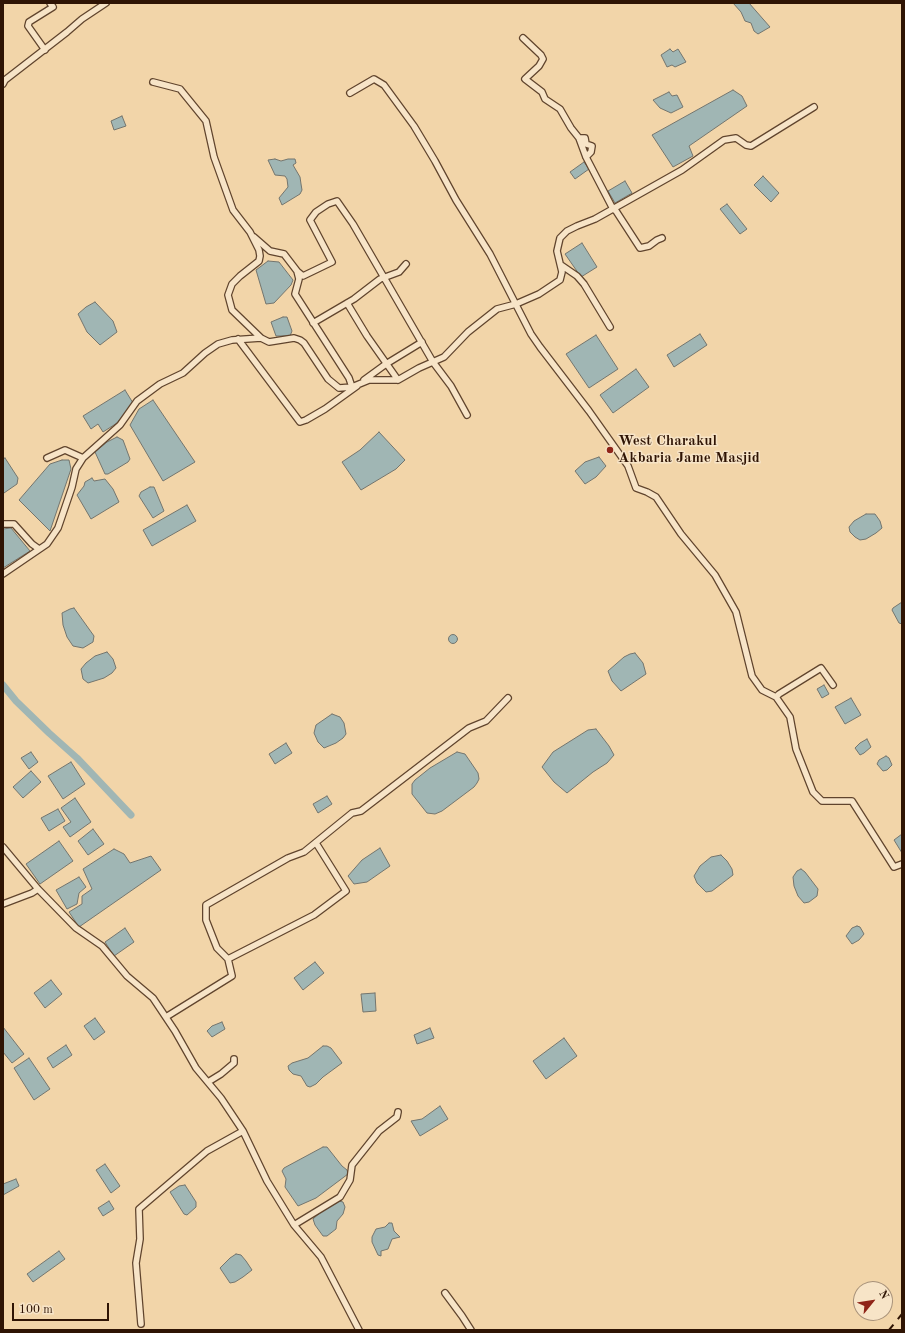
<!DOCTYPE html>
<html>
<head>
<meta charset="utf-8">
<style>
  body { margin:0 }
  #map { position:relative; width:905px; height:1333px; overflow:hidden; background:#f2d5a9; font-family:"Old Standard TT",serif }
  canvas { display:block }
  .frame { position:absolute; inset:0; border:4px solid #2f1404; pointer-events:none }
  .north { position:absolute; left:853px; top:1281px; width:40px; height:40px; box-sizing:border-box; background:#f7e4c7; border:1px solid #a79179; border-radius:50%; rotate:60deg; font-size:11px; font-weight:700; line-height:16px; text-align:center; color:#2f1404 }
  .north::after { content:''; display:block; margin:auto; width:14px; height:18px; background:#8f2418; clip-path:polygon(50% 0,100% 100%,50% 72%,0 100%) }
  .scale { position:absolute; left:12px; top:1303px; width:97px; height:18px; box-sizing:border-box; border:2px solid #2f1404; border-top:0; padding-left:5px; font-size:12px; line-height:14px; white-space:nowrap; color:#2f1404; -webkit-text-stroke:3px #f7e4c7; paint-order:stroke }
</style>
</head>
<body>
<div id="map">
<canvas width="905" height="1333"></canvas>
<div class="frame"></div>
<div class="north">N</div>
<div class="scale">100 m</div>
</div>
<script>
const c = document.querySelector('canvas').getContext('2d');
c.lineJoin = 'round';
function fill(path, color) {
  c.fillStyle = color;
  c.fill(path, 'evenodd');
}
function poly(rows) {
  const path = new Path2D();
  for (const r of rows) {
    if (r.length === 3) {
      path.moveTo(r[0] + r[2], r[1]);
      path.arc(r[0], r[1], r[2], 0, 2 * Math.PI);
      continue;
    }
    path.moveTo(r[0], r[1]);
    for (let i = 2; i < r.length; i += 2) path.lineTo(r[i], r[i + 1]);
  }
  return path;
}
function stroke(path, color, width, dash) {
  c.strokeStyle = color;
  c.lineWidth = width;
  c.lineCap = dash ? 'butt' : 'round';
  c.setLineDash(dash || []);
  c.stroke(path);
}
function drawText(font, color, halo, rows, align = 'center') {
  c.font = font + ' "Old Standard TT",serif';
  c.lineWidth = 3;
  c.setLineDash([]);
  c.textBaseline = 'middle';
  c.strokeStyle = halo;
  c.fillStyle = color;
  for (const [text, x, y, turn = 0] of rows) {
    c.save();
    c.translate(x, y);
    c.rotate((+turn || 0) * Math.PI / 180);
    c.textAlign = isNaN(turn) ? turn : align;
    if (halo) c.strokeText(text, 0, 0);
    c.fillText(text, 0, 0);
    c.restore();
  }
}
const water = poly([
  [733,3,749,3,770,27,758,34,754,31,751,23,745,21,741,12,733,3],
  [670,49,673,52,678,49,686,62,675,67,672,65,667,67,661,55,670,49],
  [733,90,742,96,747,106,689,146,693,156,673,167,652,135,733,90],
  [669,92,672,96,677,95,683,107,671,113,660,108,653,100,669,92],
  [122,116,126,126,114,130,111,121,122,116],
  [275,159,281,161,288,159,295,159,296,163,293,165,300,177,301,184,302,190,300,194,282,205,279,198,288,187,287,179,285,176,275,175,268,160,275,159],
  [584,162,589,169,575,179,570,172,584,162],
  [763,176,779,193,771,202,754,185,763,176],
  [625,181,632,193,615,203,608,191,625,181],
  [727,204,747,229,740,234,720,209,727,204],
  [582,243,597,267,581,277,565,254,582,243],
  [268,261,279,262,293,280,291,285,274,303,266,304,256,270,268,261],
  [95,302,113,321,117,332,100,345,87,332,78,314,86,307,95,302],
  [283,317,287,317,292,331,290,336,276,336,271,322,283,317],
  [700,334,707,345,674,367,667,355,700,334],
  [596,335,618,369,589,388,566,354,596,335],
  [636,369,649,387,613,413,600,395,636,369],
  [125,390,133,403,117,423,103,432,98,424,91,429,83,416,125,390],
  [153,400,195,462,163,481,130,425,139,409,153,400],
  [379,432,405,460,396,469,361,490,342,462,360,450,379,432],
  [117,437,123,440,130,459,128,462,108,474,105,474,95,452,107,442,117,437],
  [599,457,606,466,596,477,585,484,575,471,585,462,599,457],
  [5,458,18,478,17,484,4,493,3,491,3,459,5,458],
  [62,460,69,460,71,469,50,531,19,500,50,464,62,460],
  [92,478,94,481,105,479,113,489,119,502,91,519,77,495,84,486,85,482,92,478],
  [150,487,154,487,164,511,153,518,139,496,141,492,150,487],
  [187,505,196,521,152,546,143,530,187,505],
  [866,514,875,514,880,521,882,528,876,533,866,539,860,540,855,537,850,532,849,527,854,521,866,514],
  [11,528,30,551,3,568,3,529,11,528],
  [902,602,902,624,899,623,892,610,893,608,902,602],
  [74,608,94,636,93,642,83,648,73,646,67,637,63,625,62,613,70,609,74,608],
  [453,639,4.5],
  [107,652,113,659,116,668,112,673,104,678,88,683,83,679,81,669,86,663,95,656,107,652],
  [635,653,643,663,646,674,621,691,612,681,608,671,624,657,630,654,635,653],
  [824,685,829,694,822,698,817,689,824,685],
  [851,698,861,715,845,724,835,707,851,698],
  [332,714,340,717,344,723,346,734,343,738,336,743,324,748,318,742,314,733,316,725,332,714],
  [596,729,609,746,614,755,607,763,593,772,567,793,554,782,542,767,553,752,588,730,596,729],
  [867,739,871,747,864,753,860,755,855,748,860,743,867,739],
  [286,743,292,753,275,764,269,754,286,743],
  [31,752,38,762,29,769,21,758,31,752],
  [457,752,465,754,478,773,479,779,477,783,474,787,442,811,435,814,427,813,412,794,412,784,415,780,430,768,457,752],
  [886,756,889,758,892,765,887,770,883,771,877,764,879,760,886,756],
  [71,762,85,784,63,799,48,776,71,762],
  [31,771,41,782,23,798,13,787,31,771],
  [327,796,332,804,318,813,313,804,327,796],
  [75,798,91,822,70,837,63,827,71,822,61,808,75,798],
  [58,809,65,821,49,831,41,818,58,809],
  [93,829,104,844,88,855,78,841,93,829],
  [902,834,902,853,894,840,902,834],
  [59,841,73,861,40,884,26,864,59,841],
  [380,848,390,866,367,882,354,884,348,876,362,860,380,848],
  [114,849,124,854,130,863,151,856,161,870,79,927,69,912,82,904,82,896,92,889,83,869,114,849],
  [721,855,727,861,732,869,733,875,712,891,706,892,697,883,694,876,700,866,711,857,721,855],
  [801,869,805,872,818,889,817,896,809,902,804,903,798,896,794,886,793,877,797,871,801,869],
  [79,877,86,887,79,893,77,904,67,909,56,890,79,877],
  [857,926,860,927,864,934,859,940,852,944,846,936,852,928,857,926],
  [125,928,134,942,114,956,105,942,125,928],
  [315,962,324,973,303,990,294,978,315,962],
  [51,980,62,994,45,1008,34,993,51,980],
  [375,993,376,1011,363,1012,361,994,375,993],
  [95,1018,105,1032,94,1040,84,1026,95,1018],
  [222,1022,225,1029,212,1037,207,1031,212,1026,222,1022],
  [3,1027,24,1054,12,1063,3,1052,3,1027],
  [430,1028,434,1038,417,1044,414,1035,430,1028],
  [564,1038,577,1056,546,1079,533,1061,564,1038],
  [66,1045,72,1055,53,1068,47,1058,66,1045],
  [323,1046,327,1046,331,1048,340,1060,342,1063,323,1077,316,1084,310,1087,307,1086,301,1076,293,1074,289,1070,288,1066,292,1063,308,1058,323,1046],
  [29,1058,50,1089,34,1100,14,1068,29,1058],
  [440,1106,448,1119,420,1136,411,1121,422,1119,440,1106],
  [323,1147,327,1147,342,1166,347,1170,348,1174,316,1198,298,1206,285,1187,286,1179,282,1171,284,1168,323,1147],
  [105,1164,120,1186,111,1193,96,1170,105,1164],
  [16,1179,19,1186,3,1195,3,1184,16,1179],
  [185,1185,196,1202,196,1207,187,1215,184,1214,170,1192,179,1186,185,1185],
  [109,1201,114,1209,103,1216,98,1208,109,1201],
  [339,1201,343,1202,345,1207,343,1214,337,1221,336,1229,327,1236,323,1236,315,1225,313,1219,323,1210,339,1201],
  [389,1223,392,1223,394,1231,400,1237,392,1239,388,1249,381,1251,381,1256,378,1255,372,1242,372,1237,376,1229,385,1227,389,1223],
  [59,1251,65,1259,33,1282,27,1274,59,1251],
  [236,1254,241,1255,246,1261,252,1270,243,1277,235,1282,230,1283,220,1268,230,1258,236,1254]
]);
fill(water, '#a0b6b4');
stroke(water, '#73756e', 1);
stroke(poly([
  [3,685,16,701,49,733,77,758,131,815]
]), '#a0b6b4', 7);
const street = poly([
  [523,38,541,55,543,59,539,66,525,79,542,92,545,99,560,109,571,128,579,138,586,157,613,209,616,211,640,248,649,246,657,240,662,238],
  [45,50,28,26,29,22,53,7,50,3],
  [153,82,180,89,206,121,214,157,233,210,250,232,259,250,260,256,259,261,240,276,232,284,228,295,232,310,261,338],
  [3,84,5,80,67,32,82,19,106,3],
  [350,93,374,79,384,85,414,126,435,161,456,200,490,254,531,334,540,347,589,411,628,466,636,488,647,492,656,497,681,534,715,575,736,612,752,676,762,690,776,697,790,717,796,749,813,792,822,801,852,801,894,867,902,864],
  [579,138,585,138,586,144,592,146,591,152,586,157],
  [254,237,270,251,284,254,297,271,299,279,295,294,349,378,352,387],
  [561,265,577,276,584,284,610,327],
  [297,271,303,276,332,262,310,220,316,212,328,204,337,201,353,224,433,362,451,386,467,415],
  [347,303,367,336,398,380],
  [313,323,354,299,380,279,399,272,406,264],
  [238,339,300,422,306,420,325,409,357,386],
  [364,380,386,364,422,342],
  [47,458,65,450,83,458,120,425,137,401,160,384,183,373,205,353,218,344,232,340,261,338,269,342,294,338,300,340,304,343,328,379,339,388,352,387,369,380,398,380,419,368,444,357,468,332,497,309,516,304,539,294,560,280,562,272,557,251,560,238,567,231,577,226,595,219,682,170,724,140,736,138,746,145,751,146,814,107],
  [3,524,14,524,32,544,39,549],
  [3,574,47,544,58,528,72,487,76,469,83,458],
  [776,697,779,694,821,668,833,685],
  [3,847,38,889,76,928,102,946,127,976,153,998,175,1031,196,1068,221,1098,243,1131,267,1181,294,1225,321,1257,359,1330],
  [3,904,32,893,38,889],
  [228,959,217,948,206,920,206,905,288,858,304,852,352,813,361,811,469,728,486,721,508,698],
  [166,1017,232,976,228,959,314,915,346,891,316,843],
  [208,1082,221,1074,234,1063,234,1059],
  [294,1225,340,1197,350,1180,352,1165,379,1131,397,1117,398,1112],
  [445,1293,462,1316,471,1330],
  [141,1324,136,1263,140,1239,139,1209,207,1151,243,1131]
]);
stroke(street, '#60442d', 8);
stroke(street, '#f7e4c7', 5.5);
stroke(poly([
  [889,1330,902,1314]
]), '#2f1404', 2, [7, 7]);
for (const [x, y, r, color] of [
  [610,450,4,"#8f2418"]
]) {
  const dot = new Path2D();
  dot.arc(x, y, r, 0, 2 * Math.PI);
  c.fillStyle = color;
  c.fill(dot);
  stroke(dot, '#f7e4c7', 1.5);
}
drawText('bold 15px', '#2f1404', '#f7e4c7', [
  ["West Charakul",618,441],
  ["Akbaria Jame Masjid",618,458]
], 'left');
</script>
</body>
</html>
